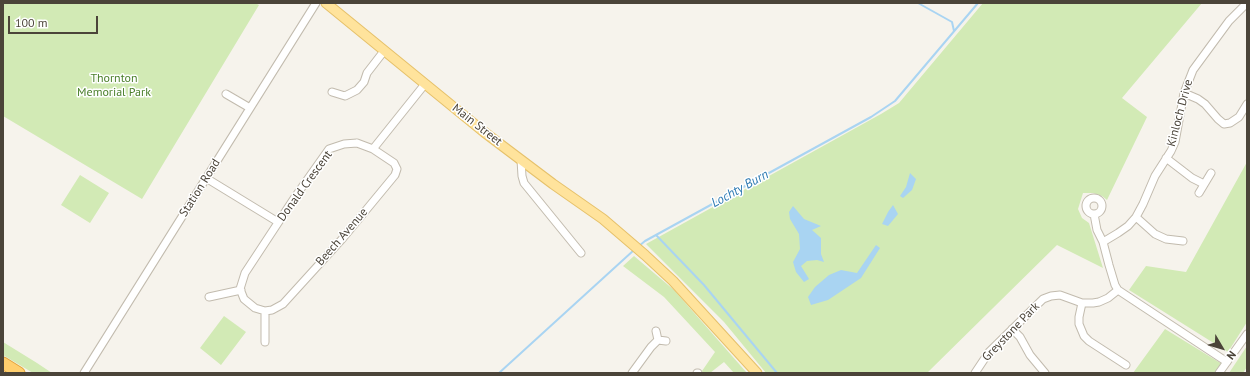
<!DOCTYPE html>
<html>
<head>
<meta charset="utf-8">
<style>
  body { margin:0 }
  #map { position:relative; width:1250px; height:376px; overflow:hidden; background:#f6f3ec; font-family:"PT Sans",sans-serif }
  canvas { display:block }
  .frame { position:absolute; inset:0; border:4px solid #4b4439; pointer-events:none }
  .north { position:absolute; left:1202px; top:328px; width:40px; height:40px; -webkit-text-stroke:3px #fff; paint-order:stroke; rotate:128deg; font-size:11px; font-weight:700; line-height:16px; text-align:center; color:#4b4439 }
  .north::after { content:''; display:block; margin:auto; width:14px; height:18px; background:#4b4439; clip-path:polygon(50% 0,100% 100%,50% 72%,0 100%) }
  .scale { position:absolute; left:8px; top:16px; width:90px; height:18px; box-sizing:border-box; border:2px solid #4b4439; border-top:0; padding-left:5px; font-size:12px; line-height:14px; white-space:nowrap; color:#4b4439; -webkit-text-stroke:3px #fff; paint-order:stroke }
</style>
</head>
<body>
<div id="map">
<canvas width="1250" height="376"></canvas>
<div class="frame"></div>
<div class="north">N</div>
<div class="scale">100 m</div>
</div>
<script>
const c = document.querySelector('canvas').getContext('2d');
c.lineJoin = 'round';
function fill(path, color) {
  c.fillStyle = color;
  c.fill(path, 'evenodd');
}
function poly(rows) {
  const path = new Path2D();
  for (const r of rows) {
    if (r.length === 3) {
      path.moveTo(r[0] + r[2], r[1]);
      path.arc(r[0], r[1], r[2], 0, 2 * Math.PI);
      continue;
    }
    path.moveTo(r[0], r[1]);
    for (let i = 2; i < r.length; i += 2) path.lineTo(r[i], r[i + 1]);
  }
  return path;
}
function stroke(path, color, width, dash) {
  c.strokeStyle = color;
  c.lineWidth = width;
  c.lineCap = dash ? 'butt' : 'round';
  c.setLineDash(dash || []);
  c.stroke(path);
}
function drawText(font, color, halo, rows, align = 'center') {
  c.font = font + ' "PT Sans",sans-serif';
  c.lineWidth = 3;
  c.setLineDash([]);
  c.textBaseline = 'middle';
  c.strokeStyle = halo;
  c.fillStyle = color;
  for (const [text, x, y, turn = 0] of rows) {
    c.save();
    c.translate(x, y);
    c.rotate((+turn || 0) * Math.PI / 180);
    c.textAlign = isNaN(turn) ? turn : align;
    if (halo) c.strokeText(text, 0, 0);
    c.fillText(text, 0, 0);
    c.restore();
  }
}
fill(poly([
  [3,3,255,3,259,5,142,199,3,116],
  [983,3,1202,3,1122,98,1147,117,1107,200,1102,196,1093,193,1083,193,1078,209,1082,218,1089,223,1103,268,1057,245,927,373,766,373,724,322,646,244,881,114,899,103],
  [1247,162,1247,322,1228,352,1129,290,1146,266,1186,272],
  [80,175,109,193,90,223,61,205],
  [634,256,674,290,747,373,734,373,724,362,710,373,703,373,702,371,715,352,664,297,623,266],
  [224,316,246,332,221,365,200,348],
  [1165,329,1222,364,1215,373,1133,373],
  [3,342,37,363,52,373,33,373,3,355],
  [1247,346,1247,367,1243,373,1229,373]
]), '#d2eab5');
fill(poly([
  [910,173,916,179,912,190,903,198,900,196,906,187],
  [893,205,898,214,888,226,882,224,888,212],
  [793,206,804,219,821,226,812,230,821,238,821,254,824,262,817,260,807,261,801,266,809,279,804,282,796,272,793,262,800,249,799,234,790,219,789,212],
  [876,245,880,248,861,278,828,300,811,305,808,297,815,287,829,275,841,270,857,273]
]), '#a9d4f2');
stroke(poly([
  [918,3,952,22,954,31],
  [656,235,704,285,777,373],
  [639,246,645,241,871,117,895,101,978,3],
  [499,373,634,250]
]), '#a9d4f2', 2);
const minor = poly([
  [332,92,345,96,357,90,364,82,367,73,384,51],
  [1184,93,1198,99,1205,104,1218,119,1224,124,1230,123,1239,117,1247,104],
  [226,94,250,108],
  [357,143,373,149,394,163,397,169,395,175,343,238,283,304,272,310,265,311,255,308,244,299,240,289,245,273,295,197,329,149,344,144,357,143],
  [373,149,425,84],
  [1166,158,1192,178,1204,184],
  [521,160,522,176,524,183,581,253],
  [206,178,278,222],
  [1199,193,1211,173],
  [1094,206,8],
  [1094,214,1097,230,1103,242,1109,265,1115,285,1118,290,1227,362],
  [1136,217,1155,234,1166,239,1183,241],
  [1103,242,1118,233,1128,226,1136,217,1143,204,1155,176,1171,151,1175,142,1184,93,1193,70,1229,21,1247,3],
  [209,297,241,290],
  [1082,303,1079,317,1079,324,1084,336,1089,341,1126,365],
  [1012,329,1020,337,1030,355,1045,373],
  [656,331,658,340],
  [265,342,265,311],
  [84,373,316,3],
  [632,373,651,347,658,340,666,341],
  [697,373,698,373],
  [975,373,989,352,1043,299,1051,296,1060,295,1082,303,1093,303,1099,302,1108,298,1118,290],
  [1219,373,1247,334]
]);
const major = poly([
  [326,3,484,132,553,184,603,219,645,255,673,281,757,373]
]);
const highway = poly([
  [3,363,19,373]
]);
stroke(minor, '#c2bbae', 9);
stroke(major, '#e6c16a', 11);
stroke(highway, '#e0a43c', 13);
stroke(minor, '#fff', 7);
stroke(major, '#ffe39c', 9);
stroke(highway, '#ffcf6e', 11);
drawText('12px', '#4a7f2a', '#fff', [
  ["Thornton",114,79],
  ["Memorial Park",114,93]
]);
drawText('12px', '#4b4439', '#fff', [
  ["Kinloch Drive",1180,113,-75],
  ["Main Street",477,125,38],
  ["Donald Crescent",305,186,-54],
  ["Station Road",200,188,-58],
  ["Beech Avenue",342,237,-49],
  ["Greystone Park",1011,332,-46]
]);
drawText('italic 13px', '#2e7ab2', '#fff', [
  ["Lochty Burn",740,189,-29]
]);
</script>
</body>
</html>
